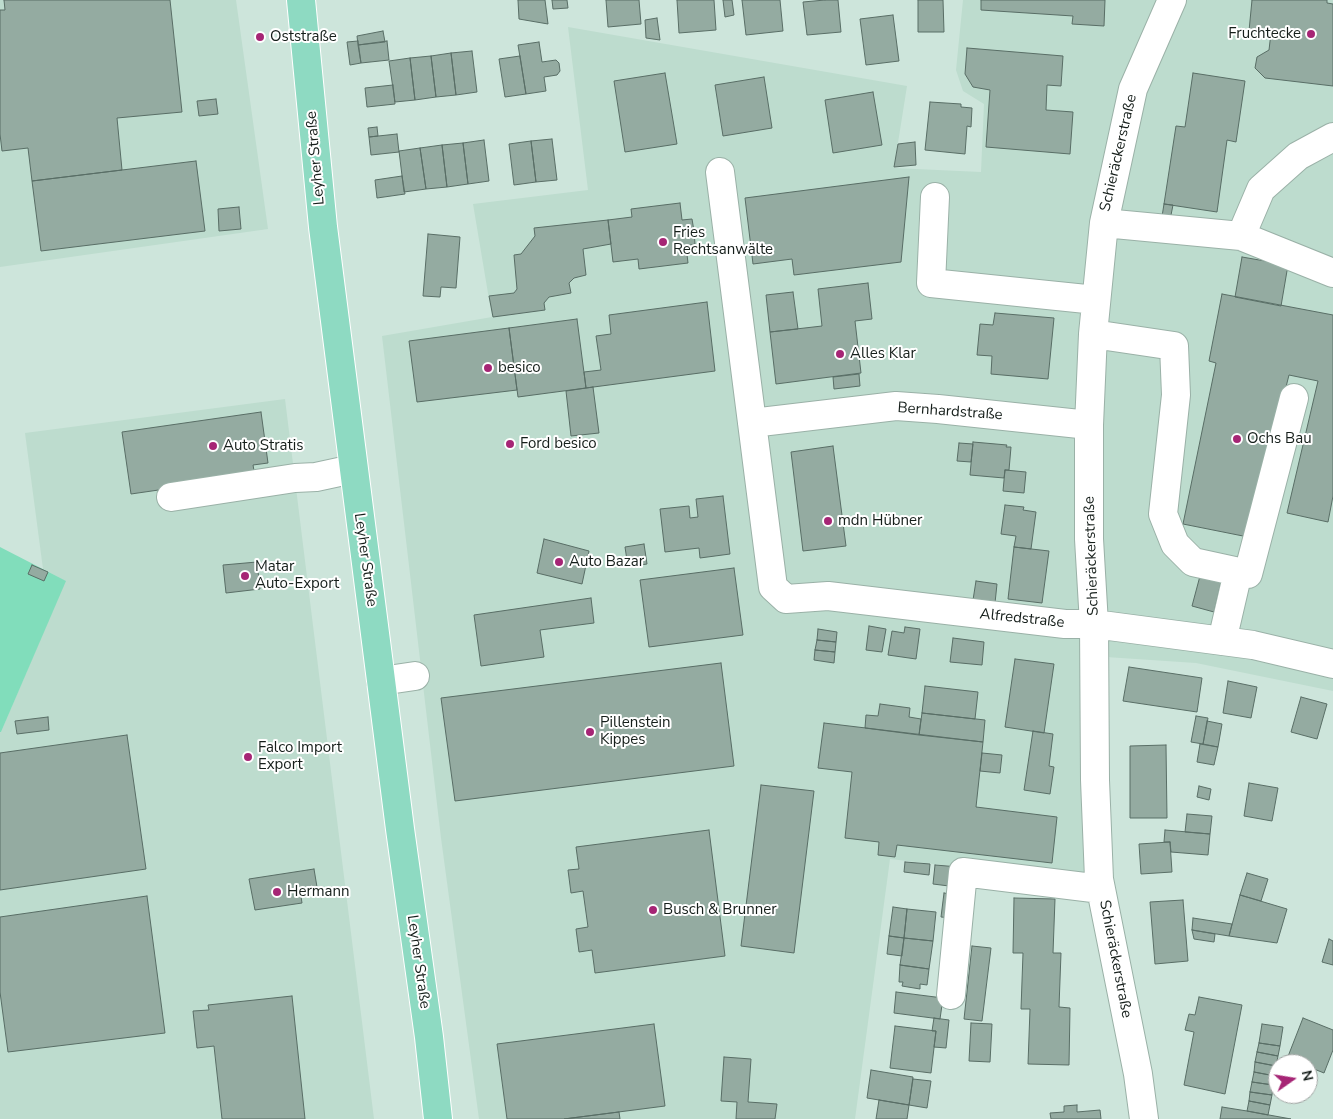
<!DOCTYPE html>
<html>
<head>
<meta charset="utf-8">
<style>
  body { margin:0 }
  #map { position:relative; width:1333px; height:1119px; overflow:hidden; background:#cde5db; font-family:"Nunito Sans",sans-serif }
  canvas { display:block }
  .north { position:absolute; left:1268px; top:1054px; width:50px; height:50px; box-sizing:border-box; background:#fff; border:1px solid #a1a5a3; border-radius:50%; rotate:77deg; font-size:14px; font-weight:700; line-height:20px; text-align:center; color:#151e1a }
  .north::after { content:''; display:block; margin:auto; width:18px; height:22px; background:#a62575; clip-path:polygon(50% 0,100% 100%,50% 72%,0 100%) }
</style>
</head>
<body>
<div id="map">
<canvas width="1333" height="1119"></canvas>
<div class="north">N</div>
</div>
<script>
const c = document.querySelector('canvas').getContext('2d');
c.lineJoin = 'round';
function fill(path, color) {
  c.fillStyle = color;
  c.fill(path, 'evenodd');
}
function poly(rows) {
  const path = new Path2D();
  for (const r of rows) {
    path.moveTo(r[0], r[1]);
    for (let i = 2; i < r.length; i += 2) path.lineTo(r[i], r[i + 1]);
  }
  return path;
}
function stroke(path, color, width, dash) {
  c.strokeStyle = color;
  c.lineWidth = width;
  c.lineCap = dash ? 'butt' : 'round';
  c.setLineDash(dash || []);
  c.stroke(path);
}
function drawText(font, color, halo, rows, align = 'center') {
  c.font = font + ' "Nunito Sans",sans-serif';
  c.lineWidth = 4;
  c.setLineDash([]);
  c.textBaseline = 'middle';
  c.strokeStyle = halo;
  c.fillStyle = color;
  for (const [text, x, y, turn = 0] of rows) {
    c.save();
    c.translate(x, y);
    c.rotate((+turn || 0) * Math.PI / 180);
    c.textAlign = isNaN(turn) ? turn : align;
    if (halo) c.strokeText(text, 0, 0);
    c.fillText(text, 0, 0);
    c.restore();
  }
}
fill(poly([
  [0,0,236,0,268,229,0,267],
  [963,0,1333,0,1333,691,1196,663,1091,656,1098,883,890,859,855,1119,479,1119,441,838,382,336,492,317,473,204,588,190,568,27,907,86,894,168,981,172,984,104,963,91,956,70],
  [285,399,374,1119,0,1119,0,732,1,732,65,581,43,569,25,433]
]), '#bddcce');
fill(poly([
  [0,547,66,581,1,732,0,732]
]), '#81ddbb');
const building = poly([
  [4,0,170,0,182,112,117,118,122,170,32,181,28,148,2,151,0,134,0,10,5,10,4,0],
  [518,0,545,0,548,24,519,19,518,0],
  [552,0,567,0,568,8,553,9,552,0],
  [606,0,639,0,641,24,608,27,606,0],
  [677,0,714,0,716,30,679,33,677,0],
  [723,0,732,0,734,15,725,17,723,0],
  [742,0,780,0,783,31,746,35,742,0],
  [825,0,838,0,841,32,807,35,803,2,825,0],
  [918,0,943,0,944,32,918,32,918,0],
  [981,0,1105,0,1104,26,1072,24,1073,16,981,10,981,0],
  [1252,0,1327,0,1327,3,1333,4,1333,86,1265,78,1255,68,1257,57,1269,50,1271,33,1249,31,1252,0],
  [893,15,899,61,866,65,860,19,893,15],
  [657,18,660,40,646,38,645,20,657,18],
  [383,31,385,42,358,45,357,36,383,31],
  [358,41,361,63,350,65,347,42,358,41],
  [387,41,389,60,361,63,358,45,387,41],
  [539,42,542,62,556,60,559,63,560,71,557,75,544,77,546,91,526,94,518,45,539,42],
  [967,48,1063,56,1061,86,1047,85,1046,110,1073,112,1070,154,986,147,990,90,973,87,965,74,967,48],
  [472,51,477,92,456,95,451,53,472,51],
  [451,53,456,95,436,97,431,56,451,53],
  [431,56,436,97,415,100,410,58,431,56],
  [520,56,526,94,505,97,499,59,520,56],
  [410,58,415,100,395,102,389,61,410,58],
  [665,73,677,144,625,152,614,81,665,73],
  [1193,73,1245,81,1236,142,1227,140,1217,212,1164,204,1176,126,1185,127,1193,73],
  [764,77,772,128,723,136,715,85,764,77],
  [393,85,395,104,367,107,365,88,393,85],
  [873,92,882,145,833,153,825,100,873,92],
  [216,99,218,114,199,116,197,101,216,99],
  [930,102,961,104,961,107,972,108,971,127,967,126,965,154,925,150,930,102],
  [377,127,378,136,369,137,368,128,377,127],
  [397,134,399,152,371,155,369,137,397,134],
  [552,139,557,180,536,182,531,141,552,139],
  [484,140,489,181,468,184,463,143,484,140],
  [531,141,536,182,514,185,509,144,531,141],
  [915,142,916,165,894,167,898,144,915,142],
  [463,143,468,184,447,187,442,145,463,143],
  [442,145,447,187,426,189,420,148,442,145],
  [420,148,426,189,404,192,399,151,420,148],
  [196,161,205,231,41,251,32,181,196,161],
  [402,176,405,194,377,198,375,180,402,176],
  [909,177,901,262,794,275,792,259,753,264,745,198,909,177],
  [680,203,682,220,692,219,694,231,695,244,686,246,688,263,639,269,638,259,613,262,608,220,632,217,631,209,680,203],
  [1164,204,1173,205,1169,225,1161,223,1164,204],
  [239,207,241,229,219,231,218,209,239,207],
  [608,220,611,244,583,249,586,275,574,278,569,283,571,293,549,297,544,303,545,310,493,317,489,296,514,293,517,289,514,255,521,254,535,236,534,228,608,220],
  [428,234,460,237,456,288,441,287,440,297,423,296,428,234],
  [1242,257,1288,265,1281,306,1235,297,1242,257],
  [868,283,872,319,855,321,861,373,776,384,770,332,822,326,818,289,868,283],
  [793,292,798,329,770,332,766,295,793,292],
  [1222,294,1333,315,1333,496,1328,522,1287,513,1318,381,1289,375,1248,537,1183,524,1216,363,1209,361,1222,294],
  [707,302,715,371,586,388,584,372,601,370,596,336,611,334,609,315,707,302],
  [995,313,1054,318,1048,379,991,374,992,356,977,355,980,324,993,325,995,313],
  [577,319,586,388,518,397,509,328,577,319],
  [509,328,517,390,417,402,409,341,509,328],
  [859,374,860,386,834,389,833,377,859,374],
  [593,387,599,433,571,436,566,391,593,387],
  [261,412,268,463,253,465,255,476,131,494,122,432,261,412],
  [973,442,1007,445,1006,447,1011,447,1009,470,1005,470,1004,478,970,475,973,442],
  [959,443,973,444,971,462,957,461,959,443],
  [833,446,846,546,803,551,791,452,833,446],
  [1005,470,1026,472,1024,493,1003,491,1005,470],
  [723,496,730,554,700,558,699,548,665,552,660,509,689,506,690,518,698,517,696,499,723,496],
  [1005,505,1024,507,1023,510,1036,512,1031,549,1014,547,1016,536,1001,534,1005,505],
  [544,539,589,551,582,584,537,573,544,539],
  [644,544,647,564,628,567,625,547,644,544],
  [1014,547,1049,551,1042,603,1008,599,1014,547],
  [257,562,260,589,226,593,223,565,257,562],
  [32,565,48,572,44,581,28,574,32,565],
  [734,568,743,635,649,647,640,580,734,568],
  [1200,576,1221,582,1214,612,1192,606,1200,576],
  [976,581,997,584,995,603,973,600,976,581],
  [591,598,594,623,540,630,544,657,481,666,474,615,591,598],
  [869,626,886,629,882,652,866,650,869,626],
  [905,627,920,629,916,659,888,655,892,631,904,633,905,627],
  [818,629,837,632,836,642,817,640,818,629],
  [953,638,984,642,982,665,950,662,953,638],
  [817,640,836,642,835,652,815,650,817,640],
  [815,650,835,652,834,663,814,660,815,650],
  [1015,659,1054,664,1044,733,1005,727,1015,659],
  [721,663,734,766,455,801,441,698,721,663],
  [1129,667,1202,678,1197,712,1123,701,1129,667],
  [1228,681,1257,687,1251,718,1223,713,1228,681],
  [925,686,978,692,975,719,922,713,925,686],
  [1301,697,1327,704,1317,739,1291,732,1301,697],
  [880,704,910,708,909,717,921,719,919,735,865,728,866,715,878,716,880,704],
  [922,713,985,720,983,742,919,735,922,713],
  [1196,716,1208,718,1203,744,1191,742,1196,716],
  [48,717,49,730,17,734,15,721,48,717],
  [1207,721,1222,724,1218,747,1203,744,1207,721],
  [824,723,983,742,976,807,1057,817,1052,863,897,845,895,857,878,855,879,842,845,838,852,772,818,768,824,723],
  [1033,731,1053,734,1049,766,1054,767,1050,794,1024,790,1033,731],
  [127,735,146,869,0,890,0,753,127,735],
  [1200,744,1218,747,1214,765,1197,762,1200,744],
  [1166,745,1167,818,1130,818,1130,746,1166,745],
  [982,753,1002,755,1000,773,980,771,982,753],
  [1249,783,1278,788,1272,821,1244,816,1249,783],
  [761,785,814,791,794,953,741,946,761,785],
  [1199,786,1211,789,1209,800,1197,797,1199,786],
  [1187,814,1212,816,1210,834,1185,832,1187,814],
  [709,830,725,956,595,973,592,950,579,952,576,929,588,927,583,891,571,893,568,870,579,869,576,847,709,830],
  [1165,830,1210,834,1208,855,1171,852,1170,842,1164,842,1165,830],
  [1170,842,1172,872,1141,874,1139,844,1170,842],
  [905,862,930,864,929,875,904,872,905,862],
  [935,865,959,867,957,887,933,884,935,865],
  [314,869,317,887,300,890,302,903,255,910,249,879,314,869],
  [1247,873,1268,879,1261,901,1240,895,1247,873],
  [944,893,955,895,952,918,941,917,944,893],
  [1240,895,1287,909,1277,943,1229,936,1240,895],
  [147,896,165,1033,8,1052,0,992,0,917,147,896],
  [1014,898,1055,899,1053,953,1061,953,1059,1007,1070,1008,1069,1065,1028,1064,1030,1009,1021,1009,1023,953,1013,953,1014,898],
  [1183,900,1188,961,1155,964,1150,902,1183,900],
  [893,907,907,909,904,938,889,936,893,907],
  [907,909,936,912,933,941,904,938,907,909],
  [1193,918,1232,924,1229,936,1192,930,1193,918],
  [1192,930,1215,934,1214,942,1194,939,1192,930],
  [889,936,904,938,902,956,887,954,889,936],
  [904,938,933,941,929,969,900,965,904,938],
  [1329,939,1333,941,1333,965,1322,962,1329,939],
  [972,946,991,948,982,1021,964,1019,972,946],
  [900,965,929,969,927,985,920,984,920,989,902,986,903,982,899,982,900,965],
  [896,992,943,998,940,1019,894,1013,896,992],
  [292,996,305,1119,222,1119,214,1046,197,1048,193,1011,209,1010,208,1005,292,996],
  [1199,997,1242,1005,1225,1094,1184,1085,1194,1032,1185,1030,1189,1014,1195,1015,1199,997],
  [934,1018,949,1020,946,1048,934,1047,936,1031,932,1031,934,1018],
  [1303,1018,1333,1030,1333,1050,1324,1073,1309,1067,1308,1069,1308,1064,1291,1064,1292,1061,1287,1059,1303,1018],
  [971,1023,992,1024,990,1062,969,1061,971,1023],
  [654,1024,665,1106,564,1119,507,1119,497,1044,654,1024],
  [1262,1024,1283,1027,1280,1046,1259,1043,1262,1024],
  [895,1026,936,1031,931,1073,890,1068,895,1026],
  [1259,1043,1280,1046,1278,1056,1257,1052,1259,1043],
  [1257,1052,1278,1056,1276,1066,1255,1062,1257,1052],
  [724,1057,751,1059,748,1102,777,1104,775,1119,736,1119,737,1102,721,1101,724,1057],
  [1255,1062,1276,1066,1275,1076,1254,1072,1255,1062],
  [871,1070,913,1077,909,1105,867,1098,871,1070],
  [1254,1072,1275,1076,1273,1085,1252,1082,1254,1072],
  [913,1079,931,1081,927,1108,909,1105,913,1079],
  [1252,1082,1273,1085,1272,1095,1250,1092,1252,1082],
  [1250,1092,1272,1095,1270,1105,1249,1101,1250,1092],
  [879,1100,909,1105,907,1119,876,1119,879,1100],
  [1249,1101,1270,1105,1268,1115,1247,1111,1249,1101],
  [1077,1105,1077,1112,1100,1110,1101,1119,1051,1119,1050,1113,1064,1112,1064,1106,1077,1105],
  [1222,1107,1247,1111,1291,1119,1220,1119,1222,1107],
  [619,1112,620,1119,564,1119,619,1112]
]);
fill(building, '#94aba1');
stroke(building, '#596e66', 1);
const minor = poly([
  [720,172,773,587,786,599,828,596,1065,624,1094,624,1253,645,1333,664],
  [935,197,931,283,1096,300],
  [1104,223,1241,236,1261,189,1298,156,1333,137],
  [1241,236,1333,273],
  [1093,334,1174,346,1176,395,1163,514,1175,544,1193,562,1248,574,1294,398],
  [752,423,896,406,938,409,1089,425],
  [171,497,295,478,316,477,353,469],
  [1222,641,1238,572],
  [381,681,415,676],
  [951,995,963,872,1101,889],
  [1144,1119,1138,1074,1099,879,1095,780,1094,624,1089,539,1089,425,1093,334,1104,223,1133,89,1172,0]
]);
const major = poly([
  [301,0,323,227,400,829,429,1037,438,1119]
]);
stroke(minor, '#9ab1a7', 30);
stroke(major, '#fff', 30);
stroke(minor, '#fff', 28);
stroke(major, '#8edac2', 28);
for (const [x, y, r, color] of [
  [1311,34,5,"#a62575"],
  [260,37,5,"#a62575"],
  [663,242,5,"#a62575"],
  [840,354,5,"#a62575"],
  [488,368,5,"#a62575"],
  [1237,439,5,"#a62575"],
  [510,444,5,"#a62575"],
  [213,446,5,"#a62575"],
  [828,521,5,"#a62575"],
  [559,562,5,"#a62575"],
  [245,576,5,"#a62575"],
  [590,732,5,"#a62575"],
  [248,757,5,"#a62575"],
  [277,892,5,"#a62575"],
  [653,910,5,"#a62575"]
]) {
  const dot = new Path2D();
  dot.arc(x, y, r, 0, 2 * Math.PI);
  c.fillStyle = color;
  c.fill(dot);
  stroke(dot, '#fff', 2);
}
drawText('15px', '#151e1a', '#fff', [
  ["Fruchtecke",1301,34,"right"],
  ["Oststraße",270,37],
  ["Fries",673,233],
  ["Rechtsanwälte",673,250],
  ["Alles Klar",850,354],
  ["besico",498,368],
  ["Ochs Bau",1247,439],
  ["Ford besico",520,444],
  ["Auto Stratis",223,446],
  ["mdn Hübner",838,521],
  ["Auto Bazar",569,562],
  ["Matar",255,567],
  ["Auto-Export",255,584],
  ["Pillenstein",600,723],
  ["Kippes",600,740],
  ["Falco Import",258,748],
  ["Export",258,765],
  ["Hermann",287,892],
  ["Busch & Brunner",663,910]
], 'left');
drawText('15px', '#151e1a', '#fff', [
  ["Schieräckerstraße",1119,153,-77],
  ["Leyher Straße",316,158,-95],
  ["Bernhardstraße",950,412,4],
  ["Schieräckerstraße",1092,556,-92],
  ["Leyher Straße",365,560,82],
  ["Alfredstraße",1022,619,6],
  ["Schieräckerstraße",1115,959,79],
  ["Leyher Straße",418,962,82]
]);
</script>
</body>
</html>
